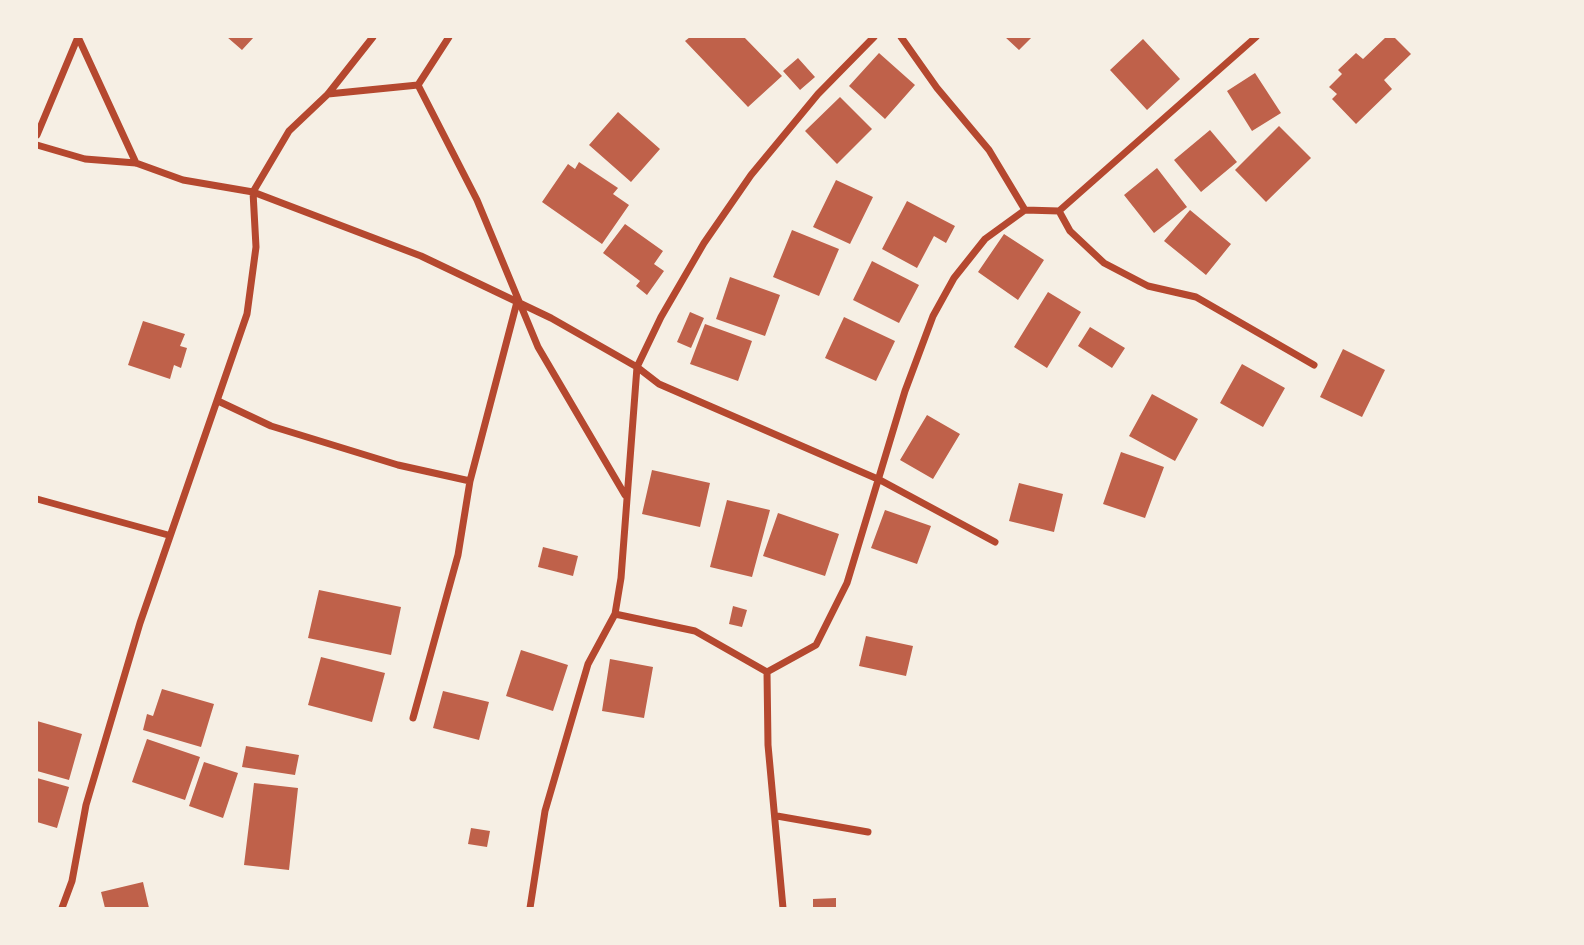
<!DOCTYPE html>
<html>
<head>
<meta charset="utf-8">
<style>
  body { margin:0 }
  #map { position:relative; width:1584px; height:945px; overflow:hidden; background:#f6efe4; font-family:Barlow,sans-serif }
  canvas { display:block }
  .frame { position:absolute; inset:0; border:38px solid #f6efe4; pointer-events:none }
</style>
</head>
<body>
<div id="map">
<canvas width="1584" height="945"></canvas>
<div class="frame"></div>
</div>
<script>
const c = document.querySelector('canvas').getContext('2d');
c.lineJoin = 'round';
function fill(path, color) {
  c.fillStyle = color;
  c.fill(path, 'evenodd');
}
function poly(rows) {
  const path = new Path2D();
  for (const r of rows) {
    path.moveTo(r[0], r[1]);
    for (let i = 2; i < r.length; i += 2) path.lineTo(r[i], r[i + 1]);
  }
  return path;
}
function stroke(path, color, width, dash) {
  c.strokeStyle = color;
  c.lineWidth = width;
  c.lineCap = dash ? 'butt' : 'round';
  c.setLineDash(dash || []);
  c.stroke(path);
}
fill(poly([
  [227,37,254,37,242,50],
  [690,37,744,37,782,76,748,107,685,41],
  [1005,37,1032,37,1019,50],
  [1386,37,1394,37,1411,54,1384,80,1392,89,1356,124,1332,99,1337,94,1329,87,1342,74,1338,70,1356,53,1363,59],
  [1143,39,1180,79,1147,110,1110,70],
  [879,53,915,85,885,119,849,86],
  [798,58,815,77,800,90,783,71],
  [1255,73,1281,113,1252,131,1227,91],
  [840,97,872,129,837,164,805,131],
  [618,112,660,149,631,182,589,145],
  [1279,126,1311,158,1266,202,1235,170],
  [1210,130,1237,162,1201,192,1174,160],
  [579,162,618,188,613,194,629,205,602,244,542,202,568,164,575,169],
  [1157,168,1187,207,1154,233,1124,195],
  [836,180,873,197,850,244,813,227],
  [907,201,955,226,946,243,934,236,917,268,882,249],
  [1190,210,1231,244,1206,275,1164,241],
  [625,224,663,251,654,264,664,271,647,295,636,286,640,281,603,253],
  [792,230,839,249,819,296,773,277],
  [1004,234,1044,260,1018,300,978,272],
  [872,261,919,285,899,323,853,300],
  [730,277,780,295,765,336,716,319],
  [1048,292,1081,312,1047,368,1014,347],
  [690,312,704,318,691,348,677,342],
  [844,317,895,341,876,381,825,358],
  [143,321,185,334,180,346,187,348,181,368,174,365,170,379,128,365],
  [705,324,752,341,738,381,690,364],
  [1090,327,1125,348,1112,368,1078,346],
  [1343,349,1385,370,1362,417,1320,397],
  [1242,364,1285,388,1263,427,1220,403],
  [1152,394,1198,419,1175,461,1129,436],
  [927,415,960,434,933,479,900,460],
  [1121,452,1164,467,1145,518,1103,504],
  [652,470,710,483,700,527,642,514],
  [1019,483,1063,494,1054,532,1009,521],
  [727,500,770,510,752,577,710,567],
  [885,510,931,526,917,564,871,548],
  [778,513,839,534,825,576,763,556],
  [543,547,578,556,573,576,538,567],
  [319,590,401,607,391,655,308,638],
  [733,606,747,610,742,627,729,624],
  [866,636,913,646,906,676,859,666],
  [521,650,568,665,553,711,506,696],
  [321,657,385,673,372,722,308,705],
  [610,659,653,667,644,718,602,711],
  [162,689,214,704,201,747,143,730,147,714,153,716],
  [443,691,489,702,479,740,433,728],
  [37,721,82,734,69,780,37,771],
  [147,739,200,757,185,800,132,782],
  [246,746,299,755,295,775,242,767],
  [204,762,238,773,223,818,189,806],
  [37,778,69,787,57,828,37,822],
  [254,783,298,788,289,870,244,865],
  [471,828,490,831,487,847,468,844],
  [143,882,149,908,105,908,101,892],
  [836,898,836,908,813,908,813,899]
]), '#bf614a');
stroke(poly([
  [78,37,136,163],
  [901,37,937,88,989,150,1025,210],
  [418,85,477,200,538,347,625,495],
  [418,85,449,37],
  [328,94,418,85],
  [37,135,78,37],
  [37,145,85,159,136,163,183,180,253,192,421,256,551,318,637,367,659,384,880,480,995,542],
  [1059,211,1070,231,1104,263,1148,286,1196,297,1314,365],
  [218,401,271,426,398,465,470,481],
  [37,499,168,535],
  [615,614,621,578,637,367,661,317,704,243,751,175,818,94,874,37],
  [767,672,816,645,847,583,905,391,933,316,954,278,985,239,1025,210,1059,211,1256,37],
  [767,672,768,745,783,908],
  [413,718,458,555,470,481,517,302],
  [777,816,868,832],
  [62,908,72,881,86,805,140,623,247,314,256,247,253,192,289,131,328,94,373,37],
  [530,908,545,811,588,664,615,614,695,631,767,672]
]), '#b5482f', 7);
</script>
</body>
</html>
